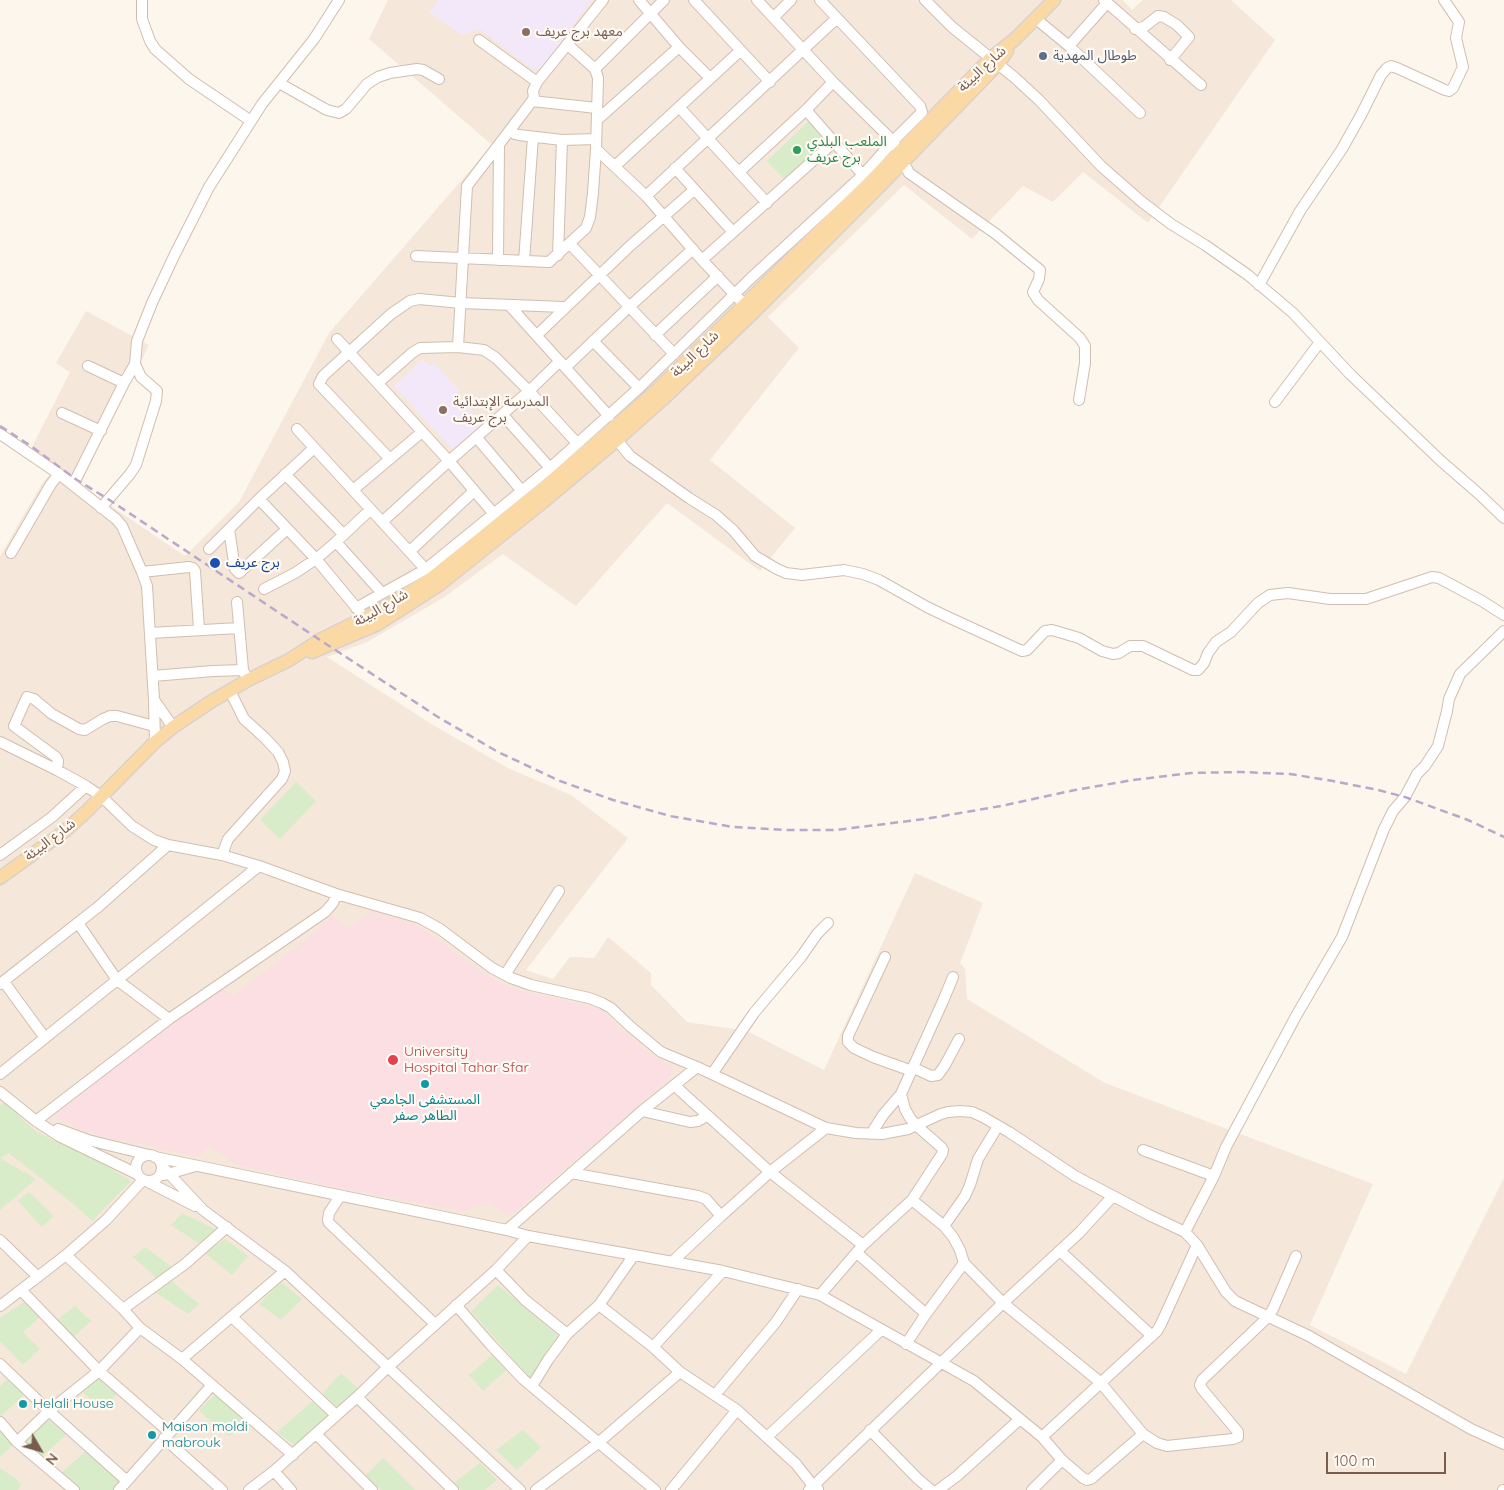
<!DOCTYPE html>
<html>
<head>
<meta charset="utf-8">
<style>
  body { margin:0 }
  #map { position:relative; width:1504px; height:1490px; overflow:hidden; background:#fdf6ec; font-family:Quicksand,sans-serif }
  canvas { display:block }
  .north { position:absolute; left:15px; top:1425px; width:50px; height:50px; -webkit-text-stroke:4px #fffaf3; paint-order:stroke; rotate:128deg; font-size:14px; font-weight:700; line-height:20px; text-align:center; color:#7a5c4d }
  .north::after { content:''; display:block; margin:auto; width:18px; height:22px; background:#7a5c4d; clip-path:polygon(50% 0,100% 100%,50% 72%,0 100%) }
  .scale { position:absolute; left:1326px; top:1452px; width:120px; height:22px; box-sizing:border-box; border:2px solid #7a5c4d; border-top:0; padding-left:6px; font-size:15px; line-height:18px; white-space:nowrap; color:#7a5c4d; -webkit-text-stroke:4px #fffaf3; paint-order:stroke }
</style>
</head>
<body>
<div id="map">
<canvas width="1504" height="1490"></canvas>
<div class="north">N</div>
<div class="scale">100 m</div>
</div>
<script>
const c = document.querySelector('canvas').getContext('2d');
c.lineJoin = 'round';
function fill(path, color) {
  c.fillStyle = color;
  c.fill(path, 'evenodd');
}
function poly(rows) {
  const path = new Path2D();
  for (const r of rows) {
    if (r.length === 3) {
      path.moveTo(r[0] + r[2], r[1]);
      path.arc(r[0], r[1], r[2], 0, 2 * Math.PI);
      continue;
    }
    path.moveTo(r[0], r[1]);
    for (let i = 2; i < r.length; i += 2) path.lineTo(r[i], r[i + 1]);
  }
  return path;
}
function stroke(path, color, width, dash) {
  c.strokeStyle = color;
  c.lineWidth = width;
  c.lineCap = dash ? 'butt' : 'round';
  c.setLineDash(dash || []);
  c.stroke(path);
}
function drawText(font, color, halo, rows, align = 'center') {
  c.font = font + ' Quicksand,"Noto Sans Arabic",sans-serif';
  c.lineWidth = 4.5;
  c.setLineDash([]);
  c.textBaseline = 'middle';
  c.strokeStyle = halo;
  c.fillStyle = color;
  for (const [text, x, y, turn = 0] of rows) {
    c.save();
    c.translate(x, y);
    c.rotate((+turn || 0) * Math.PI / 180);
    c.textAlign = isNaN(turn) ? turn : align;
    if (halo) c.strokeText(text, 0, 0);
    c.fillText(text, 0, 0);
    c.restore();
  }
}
fill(poly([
  [388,0,1123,0,1132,10,1143,0,1231,0,1275,40,1148,223,1083,172,1053,202,1023,186,972,239,904,185,768,317,799,348,710,460,795,528,760,571,667,503,576,606,503,554,443,598,367,642,327,657,433,725,508,768,571,795,628,838,526,970,553,979,570,957,594,958,608,937,651,973,651,985,687,1022,747,1031,824,1070,915,873,983,903,960,963,965,969,967,999,1105,1083,1373,1184,1310,1325,1406,1374,1504,1178,1504,1490,0,1490,0,556,41,485,50,474,27,457,70,372,56,363,86,311,149,345,80,485,185,556,239,502,329,333,492,145,369,39]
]), '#f5e8da');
fill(poly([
  [439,0,592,0,541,68,532,69,480,29,462,35,429,12],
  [423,359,430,366,434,363,459,390,456,394,484,427,455,452,394,386]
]), '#f3e8fa');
fill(poly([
  [371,911,412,923,424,930,482,972,507,986,521,991,598,1008,651,1055,671,1065,672,1074,669,1079,510,1216,487,1202,463,1211,337,1188,236,1164,209,1145,199,1157,100,1136,85,1131,54,1117,171,1022,222,988,233,996,306,940,332,916,349,929]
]), '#fbdfe3');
fill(poly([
  [809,121,827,140,785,180,767,161],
  [296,782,316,801,280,839,260,820],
  [4,1102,35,1131,107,1166,131,1181,92,1221,71,1202,9,1153,0,1158,36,1179,0,1210,0,1105],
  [29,1192,54,1216,42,1227,18,1201],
  [182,1213,219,1231,203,1246,171,1225],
  [225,1239,248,1256,232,1275,205,1253],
  [145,1247,175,1269,159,1280,133,1257],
  [171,1281,199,1304,188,1314,153,1291],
  [281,1282,302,1299,281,1320,259,1304],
  [498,1285,562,1339,533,1382,471,1311],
  [24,1302,40,1317,23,1332,40,1349,23,1365,0,1341,0,1318],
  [75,1306,91,1321,73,1337,56,1321],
  [493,1354,506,1370,483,1391,469,1375],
  [341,1373,360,1390,342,1407,336,1407,322,1394],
  [10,1377,24,1395,0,1417,0,1386],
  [97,1377,118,1393,102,1409,81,1391],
  [215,1394,247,1422,229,1436,199,1411],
  [314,1400,327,1414,327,1419,299,1445,294,1445,277,1432],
  [46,1418,67,1434,40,1458,27,1445,24,1440],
  [0,1430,15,1443,0,1457],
  [523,1430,541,1447,517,1470,496,1450],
  [86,1451,121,1481,113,1490,79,1490,60,1474],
  [383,1458,415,1490,381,1490,365,1476],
  [480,1463,497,1480,485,1490,461,1490,454,1483],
  [0,1468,16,1479,21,1485,18,1490,0,1490]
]), '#d8ecc9');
const minor = poly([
  [142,0,142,19,150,41,155,49,189,79,251,121],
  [639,0,679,47,710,78],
  [694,0,770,82],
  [757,0,833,82,893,141,909,173,996,234,1040,270,1039,279,1033,292,1038,300,1080,338,1085,346,1085,363,1079,400],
  [925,0,952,27,1014,77,1039,100,1101,166,1142,202,1171,224,1205,245,1248,275,1293,313,1350,374,1441,461,1479,494,1504,518],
  [1104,0,1201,85],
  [774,17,791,0],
  [1036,19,1069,46,1140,113],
  [1135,29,1144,27,1158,16,1164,17,1177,25,1189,37,1170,60],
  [479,40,537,82],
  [1069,46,1107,3],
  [595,69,664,0],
  [279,83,327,110,339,113,346,109,367,84,378,77,390,73,417,69,423,70,439,79],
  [532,101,510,130,515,134,519,135,562,140,596,139],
  [679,107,767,203],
  [597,108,532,101,534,97,533,91,537,82,603,0],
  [806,110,863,175],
  [597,120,679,47],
  [596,149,646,196,702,260,740,300],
  [615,166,740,51],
  [675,168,733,232],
  [739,172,806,110,833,82],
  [646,196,837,18],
  [570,244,674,354],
  [558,255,562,140],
  [416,256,549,262,586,228,590,217,593,193,596,149,598,78,595,69,567,44],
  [498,260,499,145],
  [702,260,835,141],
  [524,261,533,137],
  [1259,285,1300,211,1342,149,1361,115,1381,75,1387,68,1391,66,1397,68,1445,90,1449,91,1453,88,1463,67,1456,38,1459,22,1444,0],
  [509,305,609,416],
  [537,335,631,245,694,190],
  [655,335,718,276],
  [337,339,449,461,494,514],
  [593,341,639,388],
  [458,347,467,186,510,130],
  [88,366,124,383],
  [566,367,629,307,693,249],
  [378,383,412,353,420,348,458,347,484,350,496,358,529,391,577,443],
  [1275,402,1320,342],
  [62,413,101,431],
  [503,415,550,468],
  [297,429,429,573],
  [0,434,59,474,116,519,122,526,142,572,147,586,154,700,155,742],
  [477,438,522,491],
  [617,440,630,456,689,498,716,515,733,530,755,556,777,569,786,573,802,575,844,570,863,574,879,580,927,607,950,618,1022,651,1027,650,1045,631,1052,630,1079,638,1102,651,1113,654,1119,653,1130,646,1143,646,1193,670,1198,670,1204,663,1208,653,1216,642,1231,632,1258,603,1270,595,1288,593,1330,599,1366,599,1432,577,1439,578,1482,601,1504,615],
  [390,459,319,384,323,376,391,314,410,301,419,299,461,303,564,307],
  [285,474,344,535],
  [73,485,124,383,135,364,137,341,152,303,175,254,209,187,262,104,314,39,339,0],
  [353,490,422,432],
  [259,499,316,559,360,612],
  [101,508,130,474,136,465,156,401,157,391,141,377,135,364],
  [382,522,449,461,529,391,560,361],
  [229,529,235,569,239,573,287,529],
  [336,542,382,593],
  [209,549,259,499,314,448],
  [410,551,474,491],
  [11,553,51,484,59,474],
  [142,572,189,567,193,568,195,571,199,629],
  [264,589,295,573,316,559,336,542,370,510],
  [237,602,243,670],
  [356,608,426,569,550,468,639,388,751,278,863,175,893,141,922,112,920,106,820,0],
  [150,633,239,628],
  [153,676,213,671,243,670,248,680],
  [154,700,173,727],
  [0,742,57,770,86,786,102,797,132,826,154,840,168,845,222,855,259,866,336,894,420,918,440,929,492,968,511,978,531,985,589,998,602,1003,611,1008,631,1027,661,1052,697,1067,826,1128,856,1133,882,1134,908,1129,941,1114,948,1112,960,1111,972,1112,983,1117,1009,1132,1075,1176,1149,1215,1185,1232,1197,1245,1226,1292,1235,1301,1309,1336,1471,1429,1504,1444],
  [57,770,58,761,56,757,14,726,27,697,34,699,52,714,79,729,85,730,103,719,110,716,117,716,154,726],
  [0,855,52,817,86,786],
  [222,855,228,839,282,779,285,771,283,762,278,752,265,738,244,719,230,691],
  [78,923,117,980,169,1019],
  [885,957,848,1036,848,1042,854,1048,873,1057,912,1071],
  [505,975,559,891],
  [4,982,45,1038],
  [0,984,98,907,168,845],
  [914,1068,931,1076,938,1075,945,1065,959,1039],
  [0,1074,259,866],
  [712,1074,754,1013,801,957,817,934,828,923],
  [674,1085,770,1172,863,1245],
  [0,1092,36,1121,59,1136,137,1174],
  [642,1111,690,1122,698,1121,707,1116],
  [36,1121,169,1019,325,912,333,903,336,894],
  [58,1129,88,1140,149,1155],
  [871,1134,883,1115,901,1094],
  [1143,1150,1214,1176],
  [149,1168,13],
  [155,1157,507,1230,528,1236,723,1271,820,1295,974,1381,1042,1437,1062,1460,1032,1490],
  [162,1166,203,1210,285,1271,520,1490],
  [571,1173,698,1196,706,1199,721,1216],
  [164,1175,196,1166],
  [148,1182,195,1206],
  [340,1196,329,1213,328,1220,329,1223,435,1324],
  [912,1200,944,1226,953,1237,960,1250,964,1263,1003,1303,1100,1382,1143,1434,1157,1443,1167,1446,1233,1439,1238,1437,1238,1432,1202,1389,1200,1385,1202,1380,1268,1317,1273,1309,1296,1256],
  [944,1226,965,1196,970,1185,978,1159,998,1126],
  [507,1230,642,1111,697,1067],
  [1185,1232,1214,1176,1226,1147,1296,1016,1342,937,1384,829,1393,811,1405,797,1417,774,1425,766,1438,746,1447,711,1449,699,1460,674,1504,631],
  [0,1240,38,1277],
  [1060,1251,1152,1336],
  [857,1253,926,1314],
  [66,1255,123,1309,140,1328,182,1359,293,1455],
  [672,1262,721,1216,770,1172,826,1128],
  [496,1270,525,1300,567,1334],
  [21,1290,99,1371,169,1432],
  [820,1295,863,1245,912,1200,942,1154,943,1150,941,1147,917,1126,910,1118,905,1109,901,1094,943,1001,953,977],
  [456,1305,490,1344,523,1379,655,1490],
  [599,1305,653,1347,680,1372,737,1410,796,1464,814,1487,818,1489],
  [0,1306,66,1255,106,1220,143,1180],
  [123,1309,185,1264,227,1227],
  [232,1317,336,1415],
  [906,1344,926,1314,964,1263],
  [653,1347,723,1271],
  [182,1359,285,1271],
  [0,1364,49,1411,127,1481],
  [532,1386,548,1360,567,1334,599,1305,634,1255],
  [715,1395,776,1322,798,1289],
  [357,1397,453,1490],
  [0,1422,17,1442,74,1490],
  [870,1430,918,1479,931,1490],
  [316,1434,372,1490],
  [767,1437,881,1330],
  [1042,1437,1157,1331,1161,1324,1197,1245],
  [164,1438,222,1490],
  [17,1442,49,1411,99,1371,140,1328],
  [1062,1460,1083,1478,1087,1480,1091,1479,1143,1434],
  [274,1471,291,1490],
  [119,1490,212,1385],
  [249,1490,274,1471,357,1397,388,1367,496,1270,528,1236],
  [536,1490,598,1443,680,1372],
  [671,1490,737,1410],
  [809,1490,1003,1303,1079,1233,1113,1196],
  [938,1490,957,1476,1020,1419],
  [1503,1490,1504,1490]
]);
const major = poly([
  [312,652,378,624,439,585,543,502,617,440,662,400,754,312,875,191,998,64,1007,51],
  [0,878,65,831,86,812,155,742,173,727,212,701,248,680,289,660,320,640,387,607,433,577,535,495,655,392,870,182,991,58,1014,40,1054,0]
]);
stroke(minor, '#d1beb0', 12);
stroke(major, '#dad1cd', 15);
stroke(minor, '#fff', 10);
stroke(major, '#fbd9a5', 12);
stroke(poly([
  [0,426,31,446,77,480,108,499,320,640,438,717,498,752,560,781,613,800,670,816,733,827,786,830,836,830,925,819,1001,806,1075,790,1133,780,1191,773,1241,772,1290,774,1333,781,1378,790,1405,797,1468,820,1504,837]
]), '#b9a8c9', 2.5, [8, 5]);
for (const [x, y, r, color] of [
  [526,32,5,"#8d6e63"],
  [1043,56,5,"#5c6f8a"],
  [797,150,5,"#2e9e5b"],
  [443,410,5,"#8d6e63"],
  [215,563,6,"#1a4fb4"],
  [393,1060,6,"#e0444e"],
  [425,1084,5,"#0f9aa8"],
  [23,1404,5,"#0f9aa8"],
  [152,1435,5,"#0f9aa8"]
]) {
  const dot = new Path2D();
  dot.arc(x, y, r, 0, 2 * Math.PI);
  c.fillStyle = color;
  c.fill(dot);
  stroke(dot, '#fffaf3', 2);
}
drawText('14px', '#785e54', '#fffaf3', [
  ["معهد برج عريف",536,32],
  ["المدرسة الإبتدائية",453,402],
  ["برج عريف",453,418]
], 'left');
drawText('14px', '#4e5e75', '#fffaf3', [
  ["طوطال المهدية",1053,56]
], 'left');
drawText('14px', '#7a5c4d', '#fffaf3', [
  ["شارع البيئة",982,69,-43],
  ["شارع البيئة",695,354,-44],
  ["شارع البيئة",381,608,-30],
  ["شارع البيئة",50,840,-37]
]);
drawText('14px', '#27864d', '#fffaf3', [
  ["الملعب البلدي",807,142],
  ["برج عريف",807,158]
], 'left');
drawText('14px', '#164399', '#fffaf3', [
  ["برج عريف",226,563]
], 'left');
drawText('14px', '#be3a42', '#fffaf3', [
  ["University",404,1052],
  ["Hospital Tahar Sfar",404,1068]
], 'left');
drawText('14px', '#0d838f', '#fffaf3', [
  ["المستشفى الجامعي",425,1100,"center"],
  ["الطاهر صفر",425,1116,"center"],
  ["Helali House",33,1404],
  ["Maison moldi",162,1427],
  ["mabrouk",162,1443]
], 'left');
</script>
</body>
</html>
